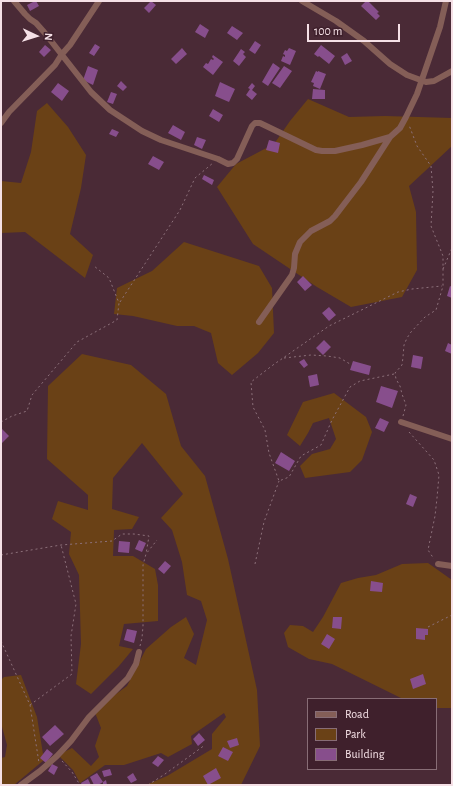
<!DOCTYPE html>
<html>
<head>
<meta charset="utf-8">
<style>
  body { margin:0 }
  #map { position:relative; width:453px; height:786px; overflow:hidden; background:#4a2a36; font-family:"Alegreya Sans",sans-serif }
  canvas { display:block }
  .frame { position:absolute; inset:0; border:2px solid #f5e0e6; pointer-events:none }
  .legend { position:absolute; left:307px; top:698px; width:130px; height:72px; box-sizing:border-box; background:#3f202c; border:1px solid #886d76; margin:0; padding:5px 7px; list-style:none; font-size:12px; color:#f5e0e6 }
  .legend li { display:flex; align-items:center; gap:8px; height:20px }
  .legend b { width:20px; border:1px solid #886d76 }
  .north { position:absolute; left:16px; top:16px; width:40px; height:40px; -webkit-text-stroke:3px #3f202c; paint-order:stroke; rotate:94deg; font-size:11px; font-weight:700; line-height:16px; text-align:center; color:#f5e0e6 }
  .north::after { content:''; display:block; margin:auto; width:14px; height:18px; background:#f5e0e6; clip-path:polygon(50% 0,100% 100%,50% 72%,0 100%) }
  .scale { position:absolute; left:307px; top:24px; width:93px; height:18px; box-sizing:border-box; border:2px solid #f5e0e6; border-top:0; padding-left:5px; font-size:12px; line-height:14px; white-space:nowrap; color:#f5e0e6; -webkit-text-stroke:3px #3f202c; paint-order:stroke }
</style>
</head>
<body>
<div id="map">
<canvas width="453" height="786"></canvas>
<div class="frame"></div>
<ul class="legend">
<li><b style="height:5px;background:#845e57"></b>Road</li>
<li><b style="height:11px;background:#6a4116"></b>Park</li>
<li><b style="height:11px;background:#874e8c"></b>Building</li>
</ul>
<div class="north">N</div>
<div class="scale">100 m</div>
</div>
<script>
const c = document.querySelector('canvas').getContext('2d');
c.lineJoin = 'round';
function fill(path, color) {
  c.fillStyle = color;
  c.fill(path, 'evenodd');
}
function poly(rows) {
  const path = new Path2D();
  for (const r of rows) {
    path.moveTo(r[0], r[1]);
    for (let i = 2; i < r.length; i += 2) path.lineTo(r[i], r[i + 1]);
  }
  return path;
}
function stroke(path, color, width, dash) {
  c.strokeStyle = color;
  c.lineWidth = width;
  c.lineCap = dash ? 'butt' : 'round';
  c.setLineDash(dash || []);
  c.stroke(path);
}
fill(poly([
  [308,99,349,117,385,116,452,118,452,146,409,186,416,212,417,270,402,297,351,307,317,287,253,244,217,187,236,164,274,144,290,121],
  [47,103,68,127,86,155,81,188,70,234,93,255,85,278,25,232,1,233,1,181,21,183,31,152,37,111],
  [184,242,259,266,272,288,274,333,258,353,232,375,218,363,211,333,194,326,177,326,133,316,114,314,117,288,152,271],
  [82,354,131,365,166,394,181,446,205,476,228,559,257,690,260,746,241,785,146,785,167,776,212,749,212,734,226,717,224,713,191,736,192,744,168,757,161,753,124,765,105,765,80,783,73,770,58,755,72,748,91,766,99,757,95,746,101,728,94,710,127,686,146,649,171,627,186,617,194,634,184,658,196,665,207,620,201,601,187,595,182,562,172,530,161,518,183,494,142,443,113,478,112,509,139,517,132,529,114,530,113,556,133,556,155,569,158,585,158,621,124,624,119,646,133,649,119,666,91,694,76,684,81,644,79,575,69,554,71,532,52,519,58,501,88,510,88,495,47,459,48,386],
  [334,393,366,417,372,432,362,460,350,472,305,478,300,466,312,454,330,449,336,439,329,418,313,423,308,433,300,446,287,435,303,402],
  [428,563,452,580,452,708,436,708,436,699,403,699,332,664,309,659,288,647,284,633,290,625,303,626,313,632,323,617,341,583,358,578,376,575,402,564],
  [21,675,37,717,44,760,14,785,1,785,1,758,5,757,7,745,1,723,1,680,4,677]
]), '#6a4116');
fill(poly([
  [35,1,36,1,39,6,30,11,27,5],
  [151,1,156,5,149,13,144,8],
  [366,1,368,1,379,12,377,13,380,16,376,20,361,6],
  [200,24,209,30,205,38,195,32],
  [232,26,243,33,237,40,227,33],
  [255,41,261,45,255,54,249,50],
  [95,44,100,47,94,56,89,53],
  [45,45,51,50,44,57,39,52],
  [321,45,335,56,329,64,319,56,318,57,314,54],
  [182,48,187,54,176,64,171,59],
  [289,48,296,51,290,65,281,61,283,56,285,57,285,55,283,54,285,50,287,51],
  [241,49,245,52,243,54,246,57,239,66,233,61],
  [347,53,352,61,345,65,341,57],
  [213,55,223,62,213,75,203,67,206,63,208,64,211,59,213,60,214,59,212,57],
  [273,63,280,68,268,86,262,82],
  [88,66,98,70,93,85,83,80],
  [284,66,292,71,280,88,272,83],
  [316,71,318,72,318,71,326,74,320,89,313,86,314,83,311,82],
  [121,81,127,87,123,91,117,86],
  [220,82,235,89,229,102,215,96],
  [58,83,69,91,62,101,51,92],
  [252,83,255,86,252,90,257,94,252,100,246,95,250,89,248,88],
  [313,89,325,90,325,99,312,99],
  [111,92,117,94,113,104,107,102],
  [213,109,223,115,219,122,209,116],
  [173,125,185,132,181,140,168,133],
  [112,129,119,132,116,137,109,134],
  [197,137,206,140,202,149,194,145],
  [269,140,280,143,278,153,266,150],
  [153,156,164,162,159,170,148,164],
  [204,175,214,180,212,185,202,179],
  [303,276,312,285,305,291,297,282],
  [450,286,452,287,452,298,447,296],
  [329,307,336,315,329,321,322,313],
  [324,340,331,347,323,355,316,348],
  [448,343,452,345,452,354,445,351],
  [413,355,423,357,421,369,411,367],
  [304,359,308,365,304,368,299,362],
  [353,361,371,366,369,375,350,370],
  [317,374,319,385,310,387,308,376],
  [381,386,398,391,392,408,376,402],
  [380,418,389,422,384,432,375,428],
  [1,428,9,436,1,444],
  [281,452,295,461,289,471,275,463],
  [410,494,417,497,413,507,406,504],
  [139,540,146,543,142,552,135,549],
  [119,541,130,542,129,553,118,552],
  [165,561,171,566,164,574,158,569],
  [371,581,383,583,382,592,370,591],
  [333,617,342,617,341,629,332,628],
  [416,628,428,629,428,635,425,635,425,640,416,639],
  [127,629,137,631,134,643,124,640],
  [327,634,335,639,329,649,321,644],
  [423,674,426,684,413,689,410,679],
  [55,725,64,734,50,746,42,737],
  [199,733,205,740,198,746,193,739],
  [237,738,239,745,230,748,227,741],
  [223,747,233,752,228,761,218,756],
  [47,749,53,754,46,763,40,758],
  [158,756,164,760,158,767,152,763],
  [52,764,58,767,54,775,48,771],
  [216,768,221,778,208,785,203,776],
  [110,769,112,775,104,777,102,771],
  [97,773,103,782,106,780,107,785,103,785,103,782,98,785,94,785,90,777],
  [133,773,137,780,131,783,127,777],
  [88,779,91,785,82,785,81,783]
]), '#874e8c');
stroke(poly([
  [443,269,452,248],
  [120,302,180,210,195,178,213,163],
  [284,358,311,355,327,356,340,358,350,364],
  [394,374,360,381,350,387,332,420,321,445,301,456,289,477,279,481,269,453,265,430,253,407,251,382,273,365,329,326,398,292,412,289,442,286],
  [403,416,406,405,402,394,400,386,396,379,395,373,402,365,403,357,404,345,407,338,411,332,425,317,436,310,443,286,443,256,431,226,433,191,431,166,417,146,409,125],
  [1,422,12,416,27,411,32,395,77,342,117,320,119,303,109,278,94,266],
  [409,432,434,460,439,475,437,498,435,516,428,550,434,559],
  [1,555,61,545,112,541,122,534,134,534,149,536,146,554],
  [255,564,264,522,279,481],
  [428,627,452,615],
  [1,641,30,705,39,763],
  [140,646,142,638,143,626,143,565,146,554,157,540],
  [30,705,72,674,71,636,76,604,61,545],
  [62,761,72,772,80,785],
  [148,785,165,774,205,745]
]), '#8d717b', 1, [2, 3]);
stroke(poly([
  [14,1,25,14,30,19,36,23,44,32,91,92,110,110,142,131,161,140,218,159,228,164,233,163,237,159,252,126,255,123,260,123,316,150,322,151,335,151,362,145,390,137,400,128,406,117,417,94,440,27,446,1],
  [302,1,336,21,364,41,390,64,407,75,426,82,434,81,452,71],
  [1,123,9,112,55,65,62,54,70,45,99,1],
  [259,322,292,275,294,268,295,254,300,242,311,231,330,221,335,216,361,182,390,137],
  [401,422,452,439],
  [438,564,452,566],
  [21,785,40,771,57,756,71,741,89,717,128,678,136,664,139,652]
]), '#845e57', 6);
</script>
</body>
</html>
